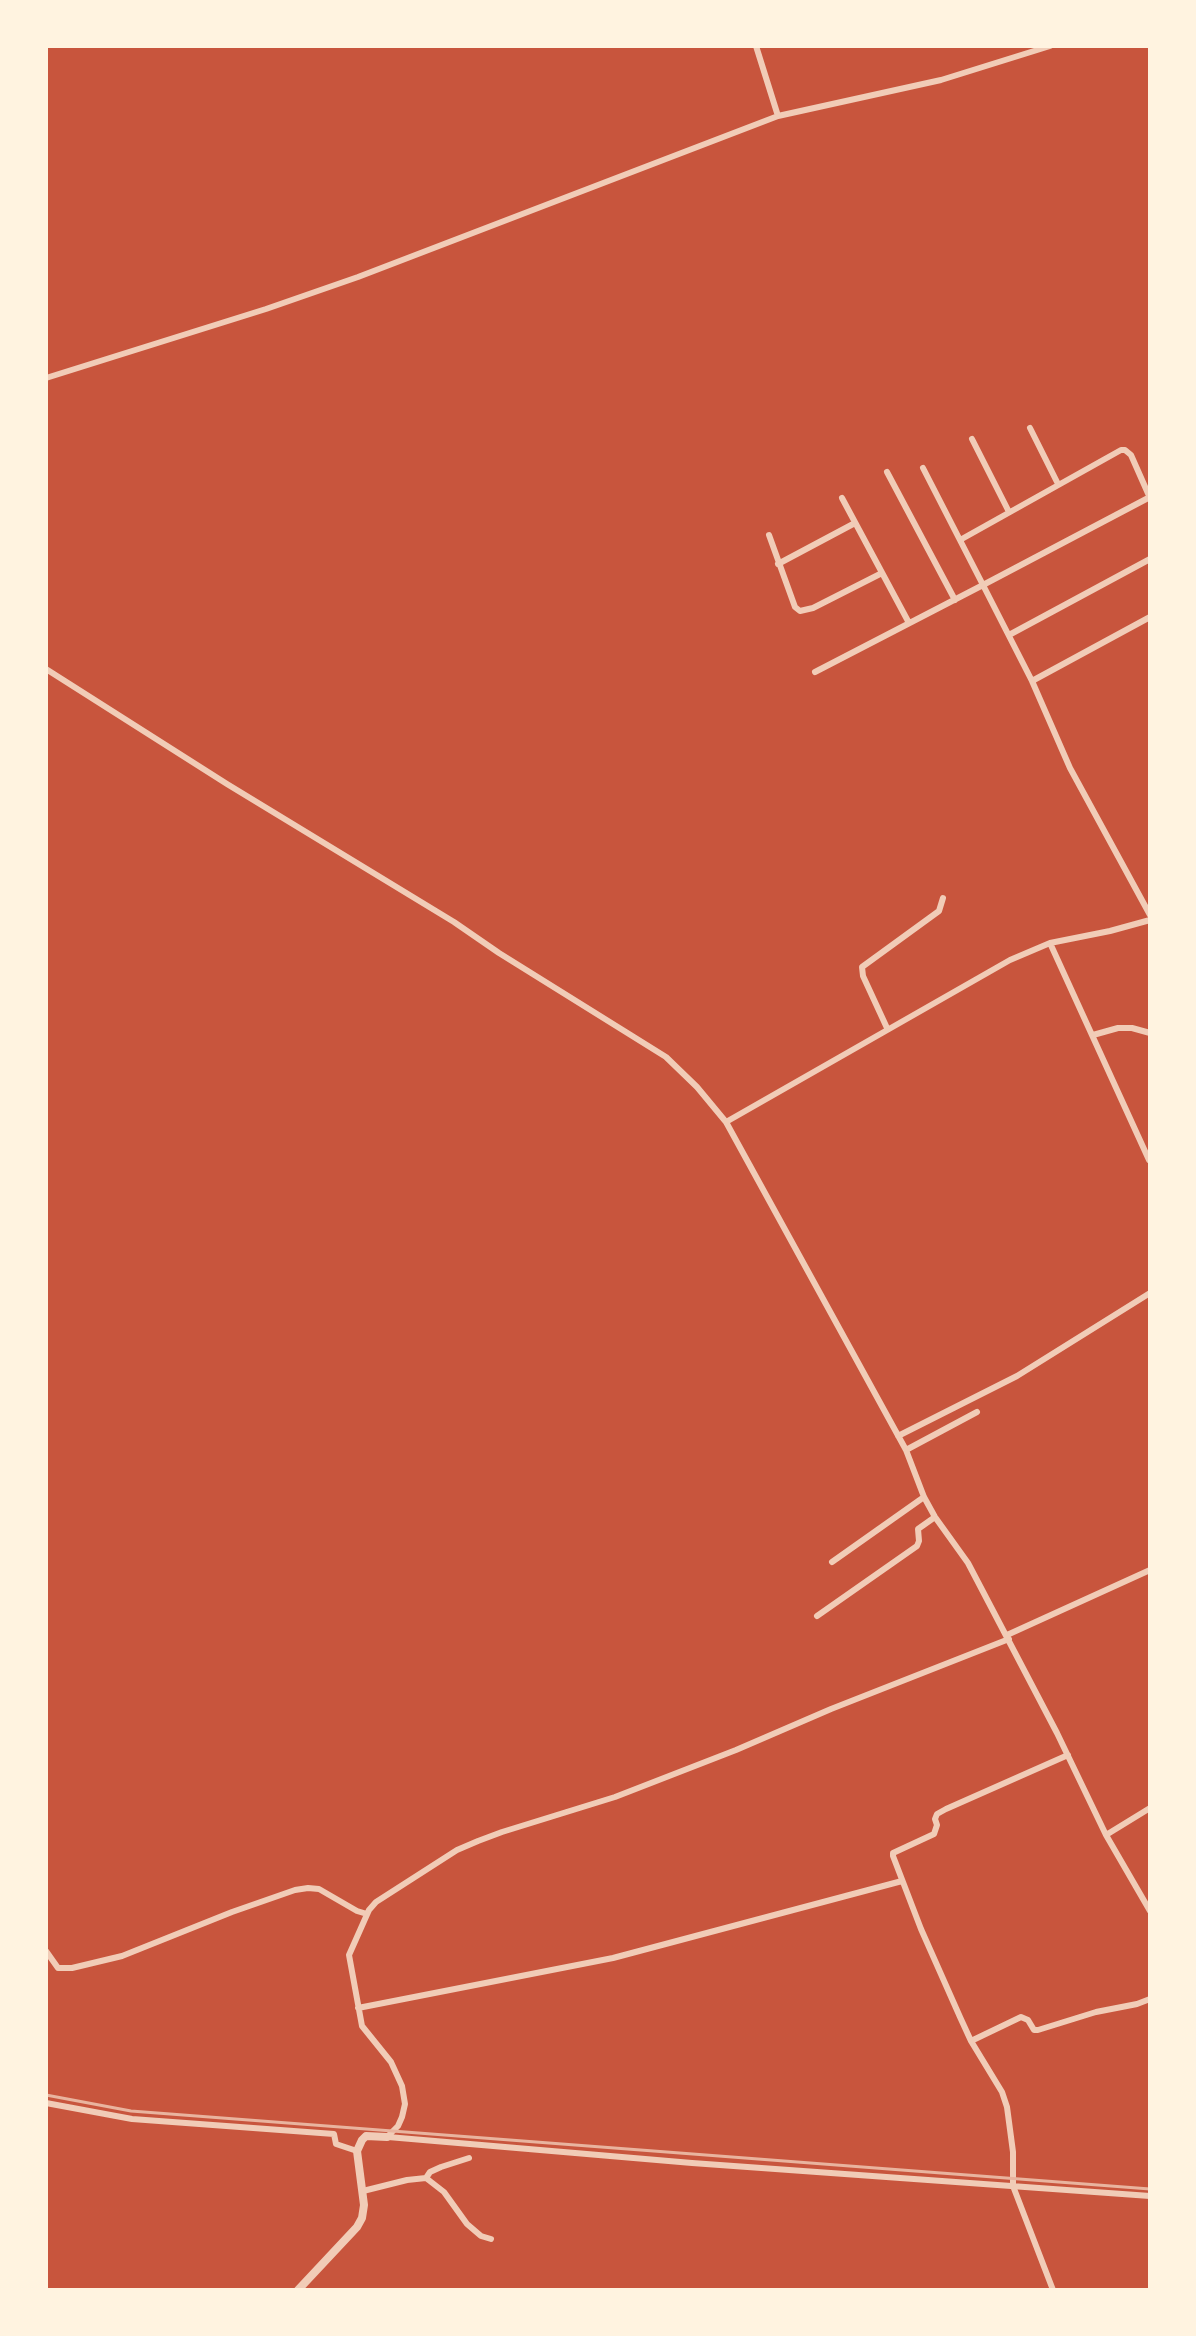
<!DOCTYPE html>
<html>
<head>
<meta charset="utf-8">
<style>
  body { margin:0 }
  #map { position:relative; width:1196px; height:2336px; overflow:hidden; background:#c8553d; font-family:Mulish,sans-serif }
  canvas { display:block }
  .frame { position:absolute; inset:0; border:48px solid #fff3e0; pointer-events:none }
</style>
</head>
<body>
<div id="map">
<canvas width="1196" height="2336"></canvas>
<div class="frame"></div>
</div>
<script>
const c = document.querySelector('canvas').getContext('2d');
c.lineJoin = 'round';
function poly(rows) {
  const path = new Path2D();
  for (const r of rows) {
    path.moveTo(r[0], r[1]);
    for (let i = 2; i < r.length; i += 2) path.lineTo(r[i], r[i + 1]);
  }
  return path;
}
function stroke(path, color, width, dash) {
  c.strokeStyle = color;
  c.lineWidth = width;
  c.lineCap = dash ? 'butt' : 'round';
  c.setLineDash(dash || []);
  c.stroke(path);
}
stroke(poly([
  [756,46,778,116],
  [46,378,266,309,358,277,778,116,941,80,1050,46],
  [1030,428,1058,484],
  [972,439,1009,512],
  [887,472,955,600],
  [1150,497,983,585,1032,681,1070,768,1150,915],
  [842,498,909,623],
  [769,535,795,607,800,611,813,608,882,573],
  [960,540,1121,450,1125,450,1131,455,1150,498],
  [778,564,855,523],
  [1009,635,1150,559],
  [46,669,227,784,454,922,499,953,666,1057,697,1087,726,1122],
  [815,672,983,585,923,468],
  [1032,681,1150,617],
  [1150,920,1110,931,1050,943,1010,960,726,1122,906,1450,924,1497,935,1517,968,1563,1057,1733,1106,1835,1150,1911],
  [1050,943,1149,1160],
  [887,1028,863,976,862,967,939,911,943,898],
  [1093,1035,1118,1028,1132,1028,1150,1033],
  [898,1436,1017,1376,1150,1293],
  [906,1450,977,1412],
  [832,1562,924,1497],
  [817,1616,917,1546,919,1541,918,1529,935,1517],
  [1007,1635,1150,1570],
  [1106,1835,1150,1808],
  [46,1951,58,1968,72,1968,122,1956,232,1912,295,1890,308,1888,319,1889,357,1911,367,1914],
  [358,2008,613,1958,902,1881],
  [971,2041,1021,2017,1028,2020,1034,2030,1038,2030,1096,2012,1137,2004,1150,1999],
  [46,2103,132,2119,334,2134,336,2144,357,2151],
  [387,2137,398,2126,402,2117,405,2104,402,2086,391,2062,362,2026,349,1955,369,1910,376,1902,457,1850,478,1841,502,1832,615,1797,736,1750,831,1709,1009,1639],
  [388,2137,692,2163,1150,2196],
  [426,2178,430,2172,441,2167,469,2158],
  [363,2191,407,2180,426,2178,444,2192,467,2224,481,2236,491,2239],
  [1053,2290,1013,2186,1013,2152,1007,2107,1002,2092,971,2041,960,2017,921,1929,893,1856,893,1853,934,1834,937,1825,935,1819,937,1814,946,1809,1068,1755]
]), '#f1ccb7', 6);
stroke(poly([
  [298,2290,357,2227,362,2218,364,2205,357,2151,362,2140,366,2136,387,2137]
]), '#f1ccb7', 8);
stroke(poly([
  [46,2095,131,2111,1150,2189]
]), '#e9b49f', 3);
</script>
</body>
</html>
